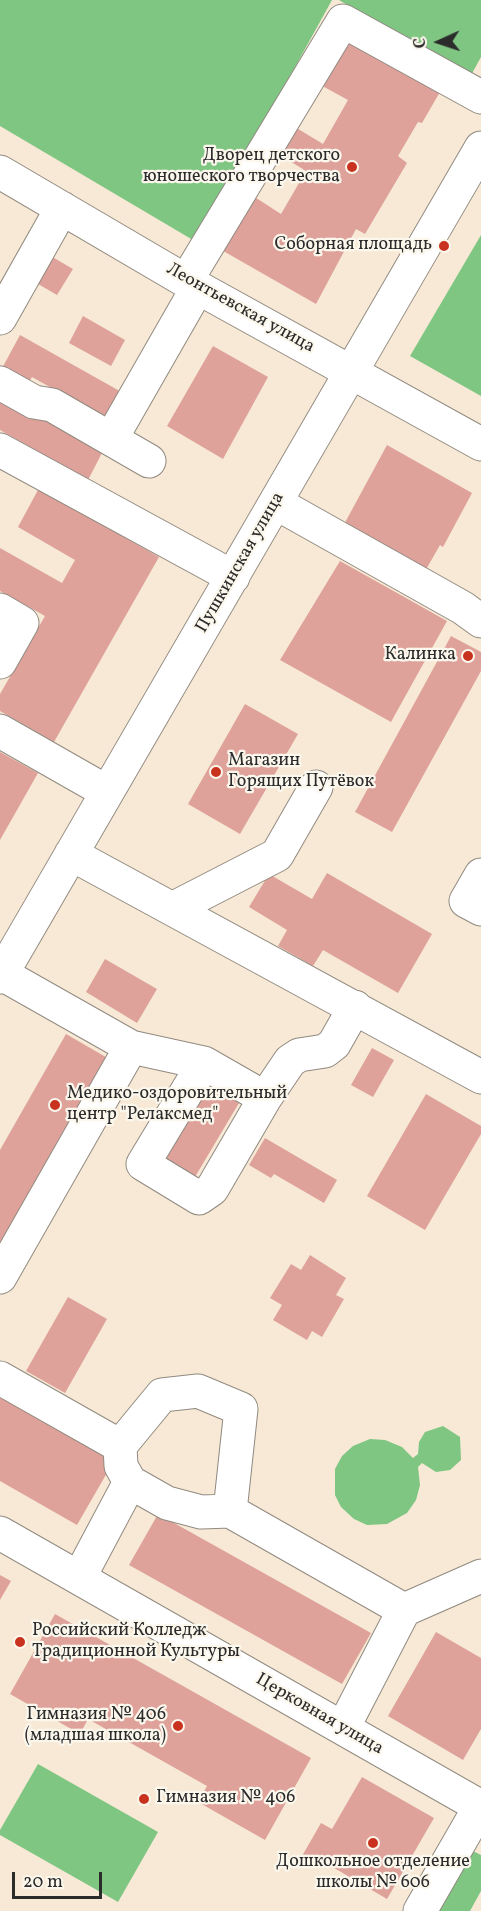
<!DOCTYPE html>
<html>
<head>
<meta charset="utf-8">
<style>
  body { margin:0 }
  #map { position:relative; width:481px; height:1911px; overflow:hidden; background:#f7e9d5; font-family:Vollkorn,serif }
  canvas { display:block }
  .north { position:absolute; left:409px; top:12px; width:60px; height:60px; -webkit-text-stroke:4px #fbf7ec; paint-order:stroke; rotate:267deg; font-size:16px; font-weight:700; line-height:24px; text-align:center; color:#2b2b2b }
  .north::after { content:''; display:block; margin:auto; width:21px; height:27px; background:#2b2b2b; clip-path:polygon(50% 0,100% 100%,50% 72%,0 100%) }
  .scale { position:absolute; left:12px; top:1872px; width:90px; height:27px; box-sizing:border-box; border:3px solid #2b2b2b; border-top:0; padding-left:8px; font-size:18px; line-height:21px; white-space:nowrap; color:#2b2b2b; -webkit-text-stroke:4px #fbf7ec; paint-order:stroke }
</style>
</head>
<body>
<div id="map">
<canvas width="481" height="1911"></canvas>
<div class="north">С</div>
<div class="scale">20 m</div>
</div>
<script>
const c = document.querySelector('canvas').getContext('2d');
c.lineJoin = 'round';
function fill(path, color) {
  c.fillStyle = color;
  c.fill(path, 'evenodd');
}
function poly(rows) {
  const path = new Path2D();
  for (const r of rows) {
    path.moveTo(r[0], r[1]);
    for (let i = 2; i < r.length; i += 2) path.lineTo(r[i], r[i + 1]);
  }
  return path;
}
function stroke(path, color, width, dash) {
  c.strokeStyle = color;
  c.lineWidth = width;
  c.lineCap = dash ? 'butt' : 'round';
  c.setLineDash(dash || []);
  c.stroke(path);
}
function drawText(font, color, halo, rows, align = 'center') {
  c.font = font + ' Vollkorn,serif';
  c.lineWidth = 4.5;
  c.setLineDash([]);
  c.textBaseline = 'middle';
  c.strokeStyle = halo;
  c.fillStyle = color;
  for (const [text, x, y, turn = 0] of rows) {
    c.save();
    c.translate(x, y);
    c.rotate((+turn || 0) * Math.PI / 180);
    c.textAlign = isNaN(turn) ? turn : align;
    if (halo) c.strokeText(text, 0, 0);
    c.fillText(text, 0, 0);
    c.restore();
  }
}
fill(poly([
  [0,0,332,0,198,243,0,126],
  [339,0,481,0,481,57,470,77],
  [481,235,481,396,410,356],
  [443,1426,460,1437,461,1460,450,1470,436,1472,422,1463,418,1467,420,1485,416,1500,407,1513,387,1524,367,1525,354,1519,341,1507,335,1495,335,1469,342,1456,353,1446,370,1439,385,1440,402,1447,413,1458,418,1454,419,1442,425,1432],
  [38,1764,158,1832,118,1902,0,1835,0,1830],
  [473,1851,481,1855,481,1891,470,1911,438,1911]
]), '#7fc682');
fill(poly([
  [346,29,444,85,422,123,418,122,398,156,407,163,365,234,356,229,316,304,218,248,250,194,281,214,306,171,275,152,290,124,323,144,348,100,315,82],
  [49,255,73,269,57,295,33,281],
  [83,316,125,340,111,366,69,343],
  [20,335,125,394,113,415,103,417,32,377,25,390,0,372],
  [213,346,268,377,223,459,167,426],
  [0,393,103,451,88,480,0,430],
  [387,445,472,493,443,547,440,545,424,573,341,530],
  [39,488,159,557,54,742,0,711,0,694,45,616,0,591,0,548,62,583,75,560,18,527],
  [340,561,447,621,391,722,280,660],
  [451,636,481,652,481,671,392,832,355,812],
  [245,704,298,734,240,834,188,804],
  [0,752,38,773,0,840],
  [327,873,432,934,398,993,323,950,313,966,278,946,287,930,249,907,269,874,312,899],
  [105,959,157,989,137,1023,86,992],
  [66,1034,111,1060,0,1253,0,1150],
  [372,1048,394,1060,373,1097,351,1085],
  [206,1083,239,1103,192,1182,159,1162],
  [426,1094,481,1126,481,1134,425,1230,367,1196],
  [265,1138,337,1180,324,1203,274,1174,271,1178,249,1165],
  [310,1255,346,1278,336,1295,344,1299,322,1337,312,1331,307,1340,273,1320,282,1305,270,1298,291,1264,301,1270],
  [68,1297,107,1319,65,1393,26,1371],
  [0,1394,115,1459,77,1525,0,1481],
  [158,1514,371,1633,342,1684,129,1565],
  [0,1575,11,1581,0,1600],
  [55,1614,311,1758,265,1840,198,1802,207,1786,88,1719,80,1734,10,1694],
  [436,1632,481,1658,481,1729,463,1760,388,1716],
  [362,1777,434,1818,387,1899,324,1862,321,1867,302,1856,321,1823,332,1829]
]), '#dea29b');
const minor = poly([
  [0,172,186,281,481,444],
  [186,281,343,21,481,97],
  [0,318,62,208],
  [0,383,34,402,52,405,149,461],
  [111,439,198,287],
  [0,450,233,577],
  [276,503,463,608,481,621],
  [0,610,22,623,0,662],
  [0,731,107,792],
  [71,854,481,1077],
  [481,875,466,901,481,909],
  [174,908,277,855,316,787],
  [2,974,131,1047,204,1063,265,1098,212,1189,199,1198,143,1164,204,1063],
  [0,977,481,148],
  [265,1098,290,1061,299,1055,325,1051,334,1044,355,1007],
  [0,1277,131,1047],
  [0,1378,120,1446,121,1466,130,1482,167,1503,201,1512,230,1511,404,1610],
  [120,1446,162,1395,198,1391,241,1409,230,1511],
  [0,1533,481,1807],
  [79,1578,130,1482],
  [343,1728,404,1610,481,1576],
  [420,1911,481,1805]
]);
stroke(minor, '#918a80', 35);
stroke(minor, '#fff', 33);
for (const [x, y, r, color] of [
  [352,167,6,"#c8321e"],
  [444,246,6,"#c8321e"],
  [468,656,6,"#c8321e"],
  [216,772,6,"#c8321e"],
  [55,1105,6,"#c8321e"],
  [20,1642,6,"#c8321e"],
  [178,1726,6,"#c8321e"],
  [144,1799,6,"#c8321e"],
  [373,1843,6,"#c8321e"]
]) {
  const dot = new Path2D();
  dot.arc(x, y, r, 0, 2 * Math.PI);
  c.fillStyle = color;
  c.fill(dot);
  stroke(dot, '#fbf7ec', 2);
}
drawText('18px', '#2b2b2b', '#fbf7ec', [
  ["Дворец детского",340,157],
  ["юношеского творчества",340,178],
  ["Соборная площадь",432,246],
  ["Калинка",456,656],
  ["Магазин",228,762,"left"],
  ["Горящих Путёвок",228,783,"left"],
  ["Медико-оздоровительный",67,1095,"left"],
  ["центр \"Релаксмед\"",67,1116,"left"],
  ["Российский Колледж",32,1632,"left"],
  ["Традиционной Культуры",32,1653,"left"],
  ["Гимназия № 406",166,1716],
  ["(младшая школа)",166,1737],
  ["Гимназия № 406",156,1799,"left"],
  ["Дошкольное отделение",373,1863,"center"],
  ["школы № 606",373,1884,"center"]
], 'right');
drawText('18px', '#2b2b2b', '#fbf7ec', [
  ["Леонтьевская улица",240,309,29],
  ["Пушкинская улица",241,563,-60],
  ["Церковная улица",319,1715,30]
]);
</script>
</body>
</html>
